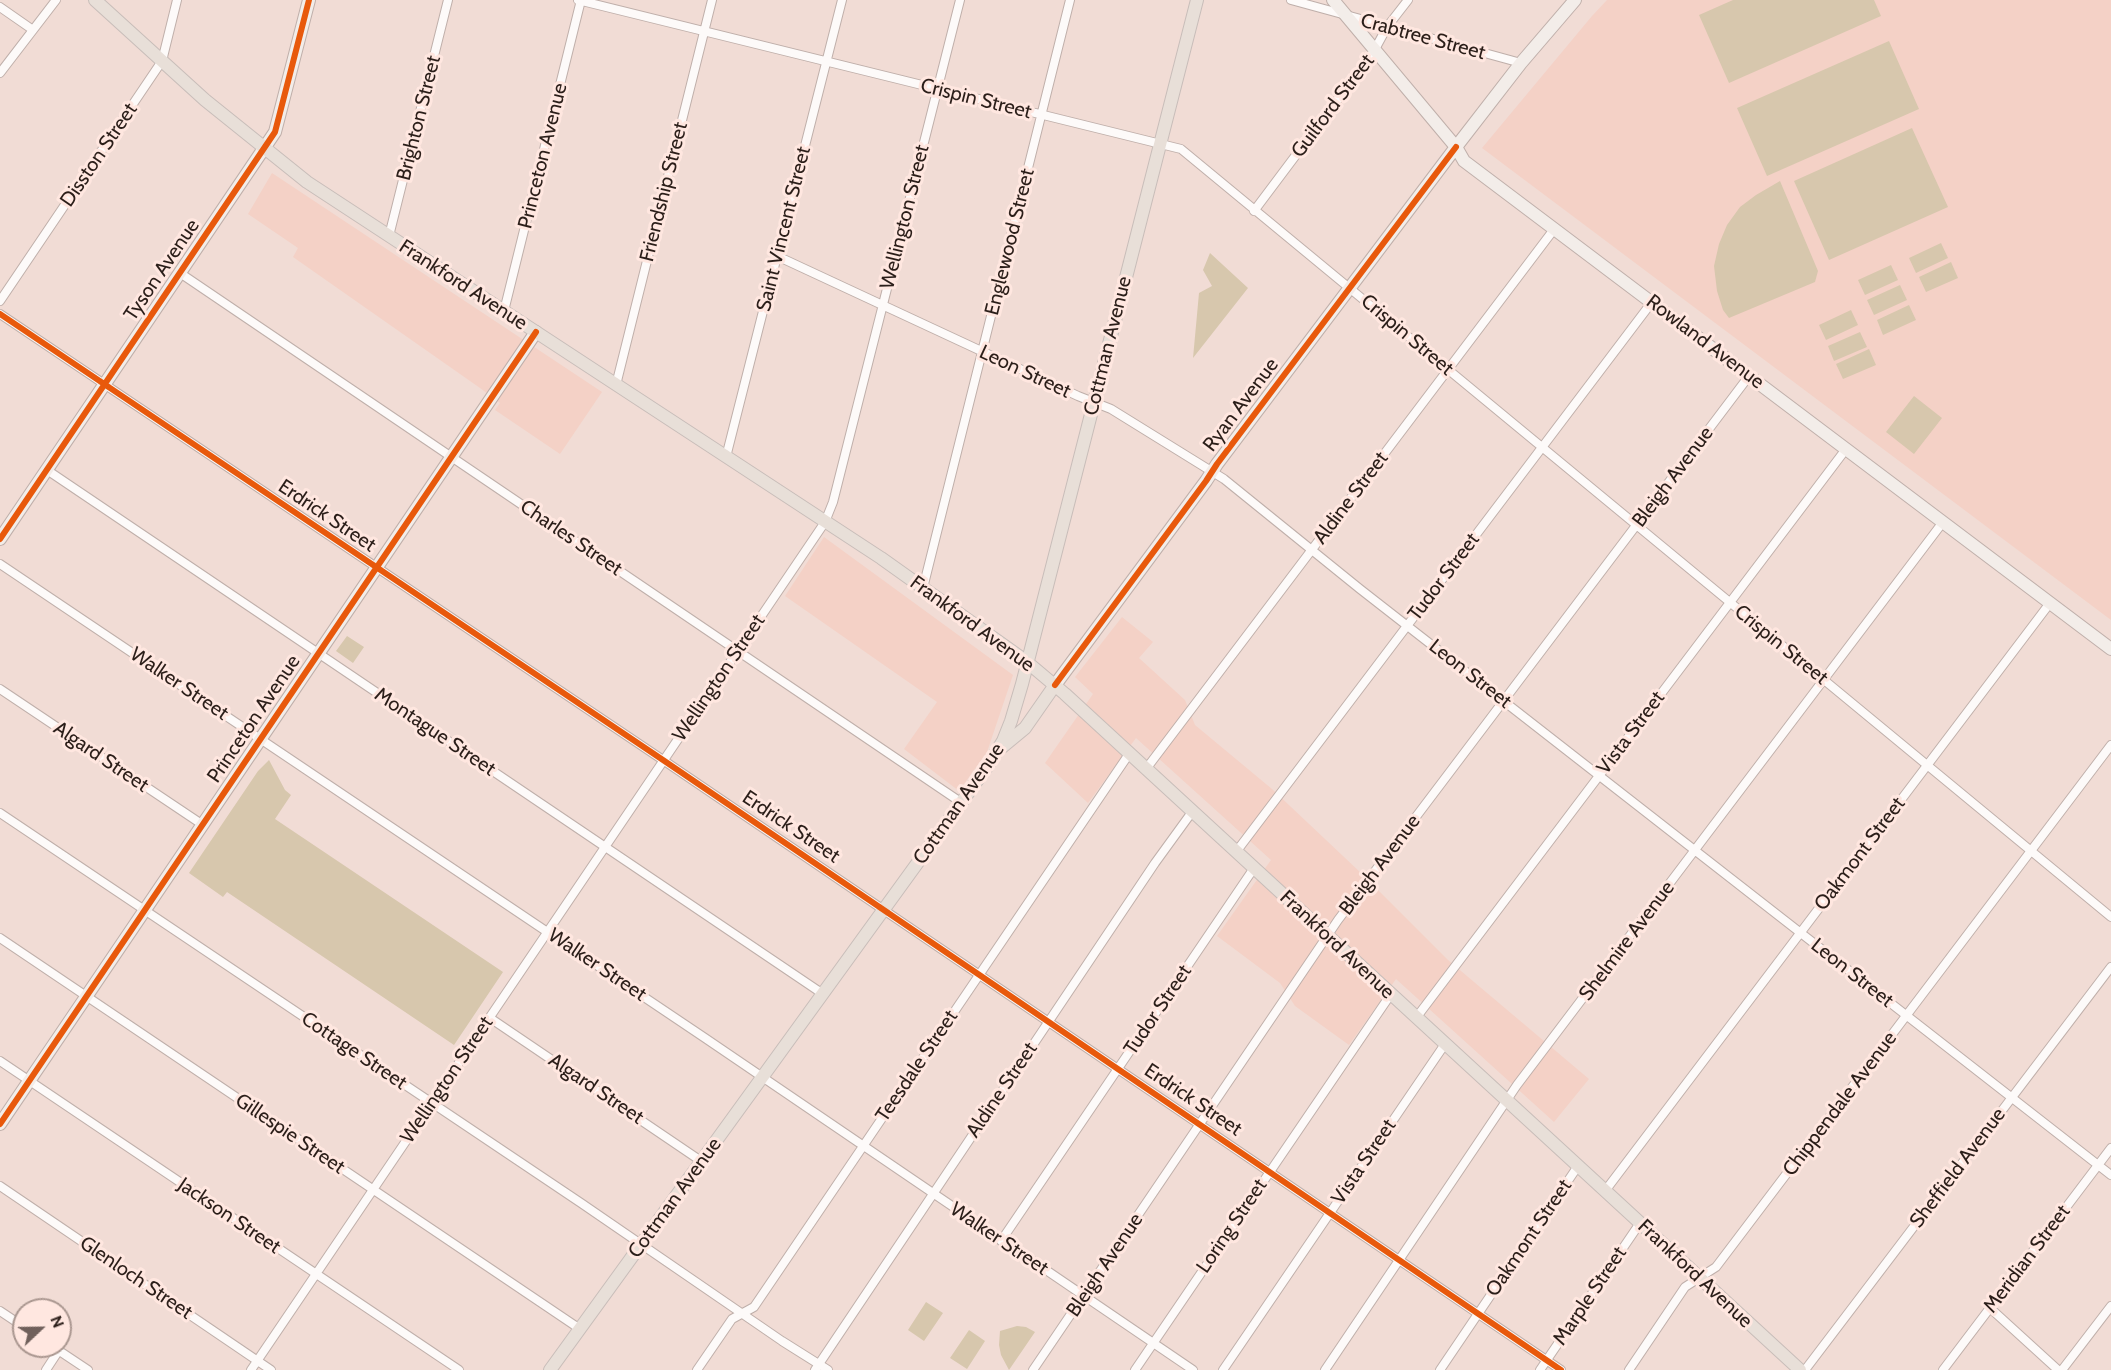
<!DOCTYPE html>
<html>
<head>
<meta charset="utf-8">
<style>
  body { margin:0 }
  #map { position:relative; width:2111px; height:1370px; overflow:hidden; background:#f1dcd5; font-family:Cabin,sans-serif }
  canvas { display:block }
  .north { position:absolute; left:12px; top:1298px; width:60px; height:60px; box-sizing:border-box; background:#ffe7e0; border:2px solid #aa9790; border-radius:50%; rotate:68deg; font-size:16px; font-weight:700; line-height:24px; text-align:center; color:#2b1e19 }
  .north::after { content:''; display:block; margin:auto; width:21px; height:27px; background:#70605b; clip-path:polygon(50% 0,100% 100%,50% 72%,0 100%) }
</style>
</head>
<body>
<div id="map">
<canvas width="2111" height="1370"></canvas>
<div class="north">N</div>
</div>
<script>
const c = document.querySelector('canvas').getContext('2d');
c.lineJoin = 'round';
function fill(path, color) {
  c.fillStyle = color;
  c.fill(path, 'evenodd');
}
function poly(rows) {
  const path = new Path2D();
  for (const r of rows) {
    path.moveTo(r[0], r[1]);
    for (let i = 2; i < r.length; i += 2) path.lineTo(r[i], r[i + 1]);
  }
  return path;
}
function stroke(path, color, width, dash) {
  c.strokeStyle = color;
  c.lineWidth = width;
  c.lineCap = dash ? 'butt' : 'round';
  c.setLineDash(dash || []);
  c.stroke(path);
}
function drawText(font, color, halo, rows, align = 'center') {
  c.font = font + ' Cabin,sans-serif';
  c.lineWidth = 6;
  c.setLineDash([]);
  c.textBaseline = 'middle';
  c.strokeStyle = halo;
  c.fillStyle = color;
  for (const [text, x, y, turn = 0] of rows) {
    c.save();
    c.translate(x, y);
    c.rotate((+turn || 0) * Math.PI / 180);
    c.textAlign = isNaN(turn) ? turn : align;
    if (halo) c.strokeText(text, 0, 0);
    c.fillText(text, 0, 0);
    c.restore();
  }
}
fill(poly([
  [1607,0,2111,0,2111,620,1482,148,1592,16],
  [272,173,602,392,560,454,495,410,500,403,480,388,293,257,298,248,248,214],
  [824,537,1013,675,987,752,959,791,904,749,937,702,785,596],
  [1122,617,1153,642,1139,658,1185,700,1195,725,1272,789,1361,873,1448,960,1589,1079,1554,1122,1396,979,1349,1045,1295,1006,1280,983,1217,936,1271,860,1136,738,1088,803,1045,763,1093,694,1075,677]
]), '#f4d1c6');
fill(poly([
  [1733,0,1874,0,1881,16,1729,83,1699,15],
  [1889,41,1919,109,1767,176,1737,108],
  [1912,128,1948,207,1829,260,1794,181],
  [1780,181,1818,271,1815,282,1729,318,1723,310,1717,291,1714,266,1719,244,1727,225,1740,207,1756,195],
  [1941,243,1948,258,1916,273,1909,258],
  [1210,253,1248,288,1193,358,1199,293,1212,286,1203,270],
  [1951,262,1958,278,1926,292,1919,277],
  [1891,265,1898,280,1865,295,1858,280],
  [1900,285,1907,300,1874,315,1867,300],
  [1909,305,1916,320,1883,335,1877,320],
  [1851,310,1858,325,1826,340,1819,325],
  [1860,332,1867,347,1834,361,1828,346],
  [1869,349,1876,365,1843,379,1836,364],
  [1914,396,1942,418,1914,454,1886,432],
  [347,636,364,647,353,663,336,651],
  [269,760,285,790,291,795,275,819,503,972,454,1045,227,892,223,897,189,873,258,771],
  [926,1302,943,1313,924,1341,908,1330],
  [1017,1326,1026,1327,1035,1332,1009,1370,1001,1355,999,1345,1000,1331],
  [969,1330,985,1341,967,1369,950,1358]
]), '#d7c7ad');
const street = poly([
  [578,0,1181,149,2111,917],
  [1291,0,1521,63],
  [0,7,33,30],
  [0,73,56,0],
  [1254,211,1374,51,1387,27,1408,0],
  [389,236,448,0],
  [777,256,1078,396,1111,409,1224,479,1360,589,2111,1175],
  [180,273,962,803],
  [0,301,162,61,177,0],
  [504,311,581,0],
  [0,314,663,760,1561,1370],
  [616,385,712,0],
  [726,457,842,0],
  [47,470,823,994],
  [0,564,705,1038,1193,1370],
  [923,588,1070,0],
  [0,689,203,825],
  [1146,769,1555,228],
  [0,813,581,1203,782,1341,828,1370],
  [1236,852,1652,302],
  [0,938,580,1329],
  [490,1018,701,1161],
  [1416,1018,1846,449],
  [0,1061,459,1370],
  [0,1186,271,1370],
  [1605,1191,2050,603],
  [1001,1241,1254,868],
  [1990,1308,2058,1370],
  [0,1311,24,1327],
  [52,1346,88,1370],
  [46,1370,59,1350],
  [251,1370,825,522,833,502,960,0],
  [697,1370,732,1319,754,1307,1129,754],
  [815,1370,1155,863,1192,812],
  [1033,1370,1338,920,1749,376],
  [1135,1370,1391,994],
  [1223,1370,1445,1044],
  [1325,1370,1517,1085,1943,522],
  [1440,1370,1578,1166],
  [1540,1370,1640,1223],
  [1629,1370,1685,1287,1716,1267,2111,745],
  [1805,1370,2111,967],
  [1943,1370,2111,1148],
  [2062,1370,2111,1306]
]);
const secondary = poly([
  [1333,0,1456,147,1464,161,2111,649],
  [0,539,275,132,309,0],
  [1055,685,1206,481,1217,464,1456,147,1521,63,1575,0],
  [0,1124,536,332]
]);
const primary = poly([
  [95,0,205,100,307,182,881,558,1027,662,1065,694,1800,1370],
  [1002,747,1025,728,1055,685],
  [550,1370,987,767,1003,741,1011,721,1022,684,1197,0]
]);
stroke(street, '#bfafaa', 10);
stroke(secondary, '#bfafaa', 14);
stroke(primary, '#c8bdb9', 14);
stroke(street, '#fdfaf9', 8);
stroke(secondary, '#f3ede9', 12);
stroke(primary, '#e8dfd8', 12);
stroke(poly([
  [0,314,663,760,1561,1370],
  [0,539,275,132,309,0],
  [1055,685,1206,481,1217,464,1456,147],
  [0,1124,536,332]
]), '#e8590c', 6);
drawText('20px', '#2b1e19', '#ffe7e0', [
  ["Crabtree Street",1423,37,15],
  ["Crispin Street",976,99,14],
  ["Guilford Street",1333,106,-53],
  ["Brighton Street",419,118,-76],
  ["Disston Street",99,155,-56],
  ["Princeton Avenue",543,156,-76],
  ["Friendship Street",664,192,-76],
  ["Wellington Street",905,217,-76],
  ["Saint Vincent Street",784,229,-76],
  ["Englewood Street",1010,242,-76],
  ["Tyson Avenue",162,270,-56],
  ["Frankford Avenue",463,285,33],
  ["Crispin Street",1407,335,40],
  ["Rowland Avenue",1705,342,37],
  ["Cottman Avenue",1108,346,-76],
  ["Leon Street",1025,372,25],
  ["Ryan Avenue",1241,405,-53],
  ["Bleigh Avenue",1673,477,-53],
  ["Aldine Street",1351,498,-53],
  ["Erdrick Street",327,516,34],
  ["Charles Street",571,538,34],
  ["Tudor Street",1444,577,-53],
  ["Frankford Avenue",972,624,36],
  ["Crispin Street",1781,645,39],
  ["Leon Street",1470,674,38],
  ["Wellington Street",719,678,-56],
  ["Walker Street",179,684,34],
  ["Princeton Avenue",254,719,-56],
  ["Montague Street",435,732,34],
  ["Vista Street",1631,733,-53],
  ["Algard Street",101,757,34],
  ["Cottman Avenue",959,804,-55],
  ["Erdrick Street",791,827,34],
  ["Oakmont Street",1860,854,-53],
  ["Bleigh Avenue",1380,865,-53],
  ["Shelmire Avenue",1627,941,-53],
  ["Frankford Avenue",1337,945,43],
  ["Walker Street",597,965,34],
  ["Leon Street",1852,973,38],
  ["Tudor Street",1158,1010,-56],
  ["Cottage Street",354,1051,34],
  ["Teesdale Street",917,1066,-56],
  ["Wellington Street",447,1080,-56],
  ["Algard Street",596,1089,34],
  ["Aldine Street",1002,1090,-56],
  ["Erdrick Street",1193,1100,34],
  ["Chippendale Avenue",1840,1104,-53],
  ["Gillespie Street",290,1134,34],
  ["Vista Street",1364,1162,-56],
  ["Sheffield Avenue",1958,1168,-53],
  ["Cottman Avenue",675,1198,-54],
  ["Jackson Street",229,1216,34],
  ["Loring Street",1232,1226,-56],
  ["Oakmont Street",1529,1238,-56],
  ["Walker Street",999,1239,34],
  ["Meridian Street",2027,1259,-53],
  ["Bleigh Avenue",1105,1265,-56],
  ["Frankford Avenue",1695,1274,43],
  ["Glenloch Street",136,1278,34],
  ["Marple Street",1590,1296,-56]
]);
</script>
</body>
</html>
